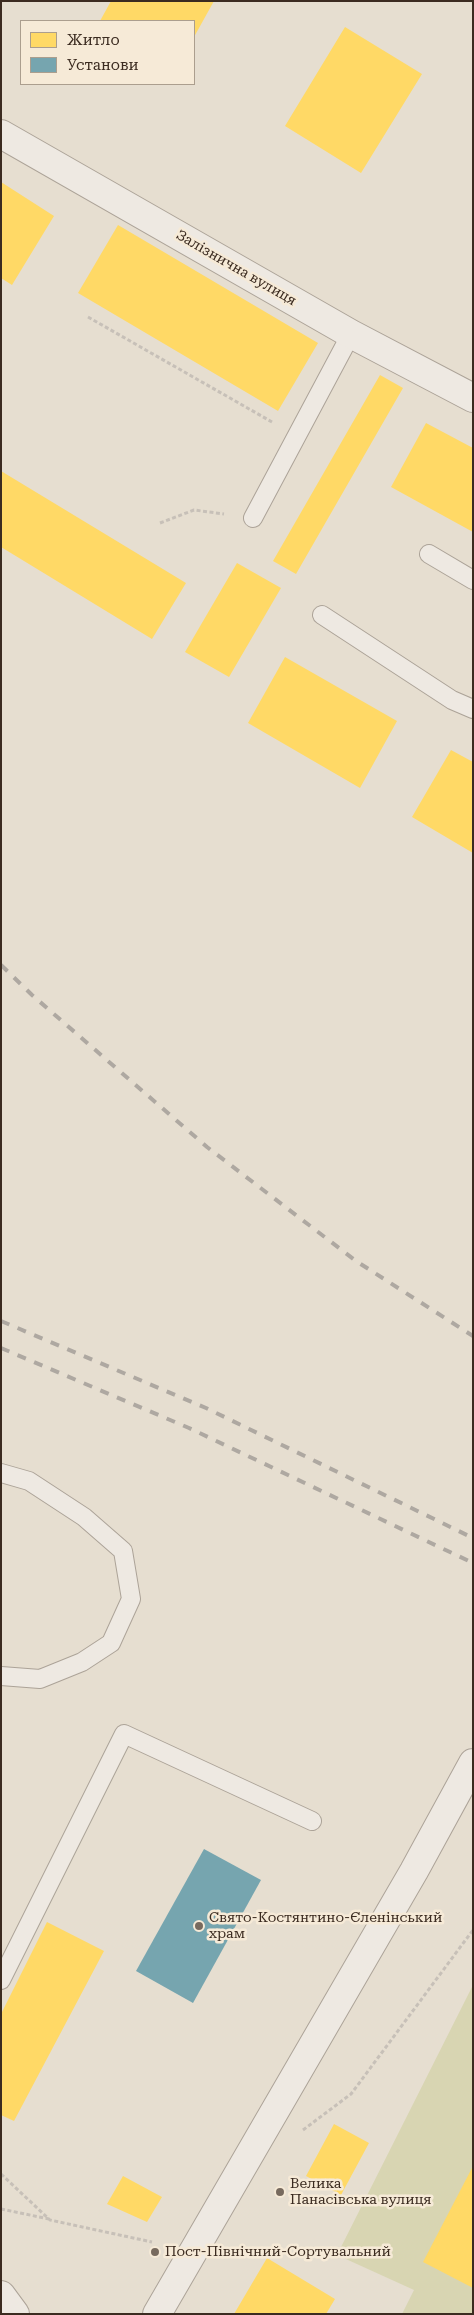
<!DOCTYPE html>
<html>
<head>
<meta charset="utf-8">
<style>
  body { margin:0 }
  #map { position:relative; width:474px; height:2315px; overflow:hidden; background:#e6ded0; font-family:"Roboto Serif",serif }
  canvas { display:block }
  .frame { position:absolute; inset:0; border:2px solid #3b2b20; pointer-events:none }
  .legend { position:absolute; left:20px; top:20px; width:175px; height:65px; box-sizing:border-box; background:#f6ead7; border:1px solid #ab9e8e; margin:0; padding:6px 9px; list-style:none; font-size:15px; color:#3b2b20 }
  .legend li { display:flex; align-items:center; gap:10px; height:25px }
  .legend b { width:25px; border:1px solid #ab9e8e }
</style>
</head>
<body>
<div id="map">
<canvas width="474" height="2315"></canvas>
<div class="frame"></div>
<ul class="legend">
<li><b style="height:14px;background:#ffd966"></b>Житло</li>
<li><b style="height:14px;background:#76a5af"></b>Установи</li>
</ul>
</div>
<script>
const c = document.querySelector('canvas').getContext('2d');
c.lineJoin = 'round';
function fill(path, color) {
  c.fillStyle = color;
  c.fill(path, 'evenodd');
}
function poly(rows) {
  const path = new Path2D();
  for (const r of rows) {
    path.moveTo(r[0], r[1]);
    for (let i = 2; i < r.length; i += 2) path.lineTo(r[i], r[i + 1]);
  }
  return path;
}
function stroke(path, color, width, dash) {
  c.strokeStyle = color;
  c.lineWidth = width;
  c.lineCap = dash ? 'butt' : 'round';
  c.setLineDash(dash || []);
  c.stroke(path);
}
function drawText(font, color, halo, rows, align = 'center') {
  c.font = font + ' "Roboto Serif",serif';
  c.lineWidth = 5;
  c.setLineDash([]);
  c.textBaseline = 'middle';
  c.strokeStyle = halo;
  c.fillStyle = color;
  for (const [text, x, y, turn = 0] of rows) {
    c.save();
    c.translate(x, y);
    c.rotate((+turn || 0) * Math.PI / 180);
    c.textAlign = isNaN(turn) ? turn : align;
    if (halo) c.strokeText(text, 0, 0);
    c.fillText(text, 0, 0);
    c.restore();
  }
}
fill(poly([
  [473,1985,473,2314,402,2314,414,2290,337,2255]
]), '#d8d5b2');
fill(poly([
  [111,1,214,1,194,37,194,21,100,21],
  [345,27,422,74,361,173,285,126],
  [1,182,54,216,12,285,1,278],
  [118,225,318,343,278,411,78,293],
  [380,375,403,388,296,574,273,561],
  [426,423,473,448,473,532,391,487],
  [1,471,186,583,152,639,1,547],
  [237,563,281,588,229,677,185,652],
  [285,657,397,721,360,788,248,723],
  [451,750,473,762,473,853,412,817],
  [47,1922,104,1951,14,2121,1,2115,1,2014],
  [334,2124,369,2143,341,2195,306,2176],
  [473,2166,473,2288,423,2262],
  [123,2176,162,2197,147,2222,107,2204],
  [267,2258,335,2299,326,2314,234,2314]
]), '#ffd966');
fill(poly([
  [204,1849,261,1880,193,2003,136,1971]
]), '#76a5af');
const service = poly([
  [253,518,351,334],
  [429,554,473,580],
  [322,615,452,700,473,709],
  [1,1473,29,1481,84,1517,123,1551,131,1599,111,1643,82,1662,40,1679,1,1676],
  [1,1980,124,1734,312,1821]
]);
const minor = poly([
  [1,134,351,334,473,398]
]);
const tertiary = poly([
  [1,2295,15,2314],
  [157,2314,414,1871,473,1763]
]);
stroke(service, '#aca398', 20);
stroke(minor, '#aca398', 30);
stroke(tertiary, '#aca398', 30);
stroke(poly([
  [88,317,272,422],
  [160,523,194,510,224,514],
  [303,2130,351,2094,473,1930],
  [1,2174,50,2220,152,2242],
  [1,2209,49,2219]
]), '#c7c0b8', 3, [4, 2.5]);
stroke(service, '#eee9e2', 18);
stroke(minor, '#eee9e2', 28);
stroke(tertiary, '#eee9e2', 28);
stroke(poly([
  [1,965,32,995,207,1147,356,1261,473,1336],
  [1,1321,206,1408,473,1538],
  [1,1348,189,1428,473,1563]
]), '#aea8a1', 4, [9, 9]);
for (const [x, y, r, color] of [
  [199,1926,5,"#776a5e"],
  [280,2192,5,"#776a5e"],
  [155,2252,5,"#776a5e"]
]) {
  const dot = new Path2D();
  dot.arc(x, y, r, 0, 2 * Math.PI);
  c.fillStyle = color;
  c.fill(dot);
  stroke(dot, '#f6ead7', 2);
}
drawText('14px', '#3b2b20', '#f6ead7', [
  ["Залізнична вулиця",236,268,30]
]);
drawText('14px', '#3b2b20', '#f6ead7', [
  ["Свято-Костянтино-Єленінський",209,1918],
  ["храм",209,1934],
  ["Велика",290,2184],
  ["Панасівська вулиця",290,2200],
  ["Пост-Північний-Сортувальний",165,2252]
], 'left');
</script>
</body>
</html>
